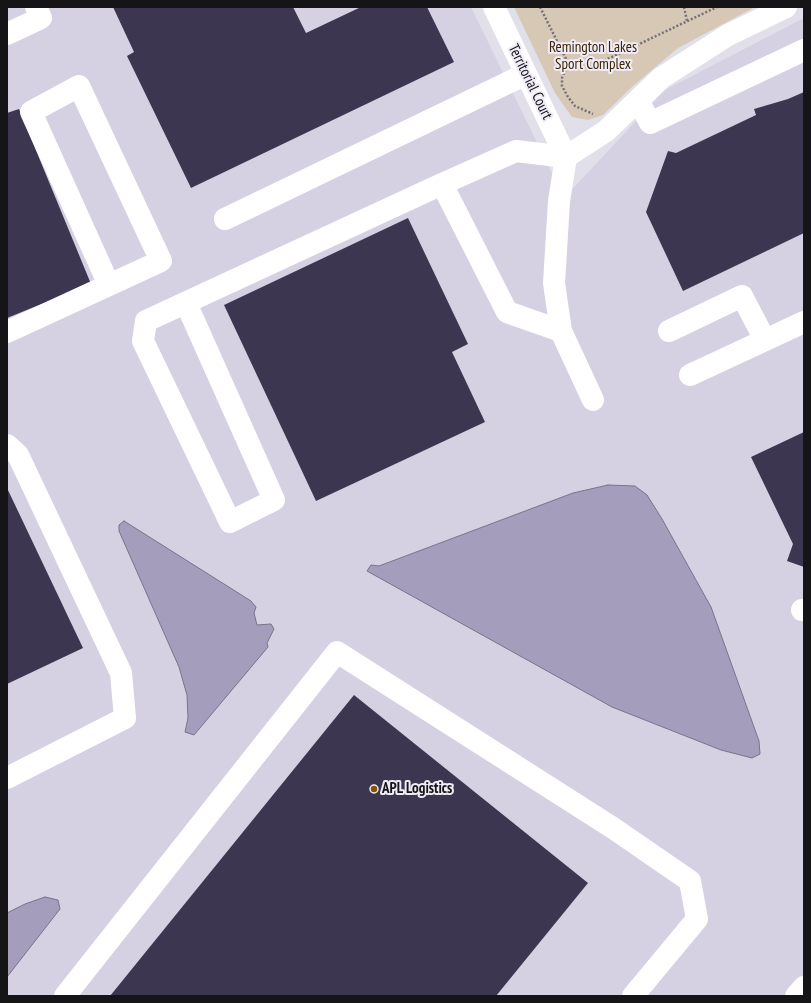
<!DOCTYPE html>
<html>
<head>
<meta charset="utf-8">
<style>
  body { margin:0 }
  #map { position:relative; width:811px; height:1003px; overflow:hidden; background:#e1dfea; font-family:"PT Sans Narrow",sans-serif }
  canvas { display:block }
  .frame { position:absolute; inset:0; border:8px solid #151417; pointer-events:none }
</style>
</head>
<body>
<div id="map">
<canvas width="811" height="1003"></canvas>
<div class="frame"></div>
</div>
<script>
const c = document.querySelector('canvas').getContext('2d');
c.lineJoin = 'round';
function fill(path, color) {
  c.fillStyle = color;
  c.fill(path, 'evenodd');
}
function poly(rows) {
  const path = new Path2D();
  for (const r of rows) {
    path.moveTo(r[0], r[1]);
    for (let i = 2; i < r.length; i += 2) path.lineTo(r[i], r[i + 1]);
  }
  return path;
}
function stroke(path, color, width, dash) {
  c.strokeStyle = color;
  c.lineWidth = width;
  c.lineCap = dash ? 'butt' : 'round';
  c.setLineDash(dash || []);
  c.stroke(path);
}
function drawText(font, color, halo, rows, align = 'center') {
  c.font = font + ' "PT Sans Narrow",sans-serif';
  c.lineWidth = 4;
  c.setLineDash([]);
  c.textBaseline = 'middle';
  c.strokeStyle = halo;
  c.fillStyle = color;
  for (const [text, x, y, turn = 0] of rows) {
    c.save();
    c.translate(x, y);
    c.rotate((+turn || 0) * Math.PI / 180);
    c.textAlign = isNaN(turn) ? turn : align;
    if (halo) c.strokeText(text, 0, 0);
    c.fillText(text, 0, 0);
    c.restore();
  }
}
fill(poly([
  [7,7,471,7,564,198,665,90,804,18,804,996,7,996]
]), '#d5d1e3');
fill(poly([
  [514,7,755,7,678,48,633,86,603,115,588,120,572,117,555,93]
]), '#d7c7b5');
const water = poly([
  [608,485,635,486,647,495,662,519,711,607,759,741,760,754,752,758,721,750,612,707,367,571,371,565,379,566,573,493,608,485],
  [124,521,251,601,256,607,254,613,257,625,271,624,274,629,267,643,268,647,194,735,185,732,188,718,187,695,179,667,119,531,119,525,124,521],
  [45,897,58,900,60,909,7,977,7,913,25,904,45,897]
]);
fill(water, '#a49dbc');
stroke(water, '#79748a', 1);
fill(poly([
  [113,7,293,7,306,33,361,7,427,7,454,62,191,188,127,56,134,52],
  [804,92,804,233,683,291,646,212,668,151,676,153,756,115,754,109,788,99],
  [19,109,91,284,7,318,7,113],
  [408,218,468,344,452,352,485,422,316,501,224,305],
  [804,432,804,567,787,561,793,544,751,457],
  [7,488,83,648,7,684],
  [354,695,588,883,496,996,110,996]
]), '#3d3651');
stroke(poly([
  [540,7,567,61,581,67,593,66,717,7],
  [684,7,687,21],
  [569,62,562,78,562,86,568,97,575,106,593,114]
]), '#737178', 2.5, [2, 2]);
stroke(poly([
  [494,7,566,157],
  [7,34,41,18,36,7],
  [638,100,650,123,804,50],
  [566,157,559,201,554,283,561,331,593,400],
  [225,219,526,74],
  [186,303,274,500,230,522,143,341,146,321,442,184],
  [561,331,507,312,442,184,516,151,566,157,606,131,661,78,728,35,786,7],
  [669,331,742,296,765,340],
  [7,332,161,261,79,86,31,112,109,285],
  [690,375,804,322],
  [7,445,18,455,121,673,125,718,7,778],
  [802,610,804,610],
  [65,996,337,652,613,828,690,881,697,919,633,996],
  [796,996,804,987]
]), '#fff', 22);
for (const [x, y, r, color] of [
  [374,789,4,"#875300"]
]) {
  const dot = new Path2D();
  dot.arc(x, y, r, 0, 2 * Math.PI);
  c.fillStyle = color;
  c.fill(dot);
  stroke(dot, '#efecf7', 1.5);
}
drawText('15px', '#3d2301', '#efecf7', [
  ["Remington Lakes",593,48],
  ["Sport Complex",593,65]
]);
drawText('15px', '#151417', '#efecf7', [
  ["Territorial Court",530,82,64]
]);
drawText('bold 15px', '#151417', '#efecf7', [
  ["APL Logistics",382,789]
], 'left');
</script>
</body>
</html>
